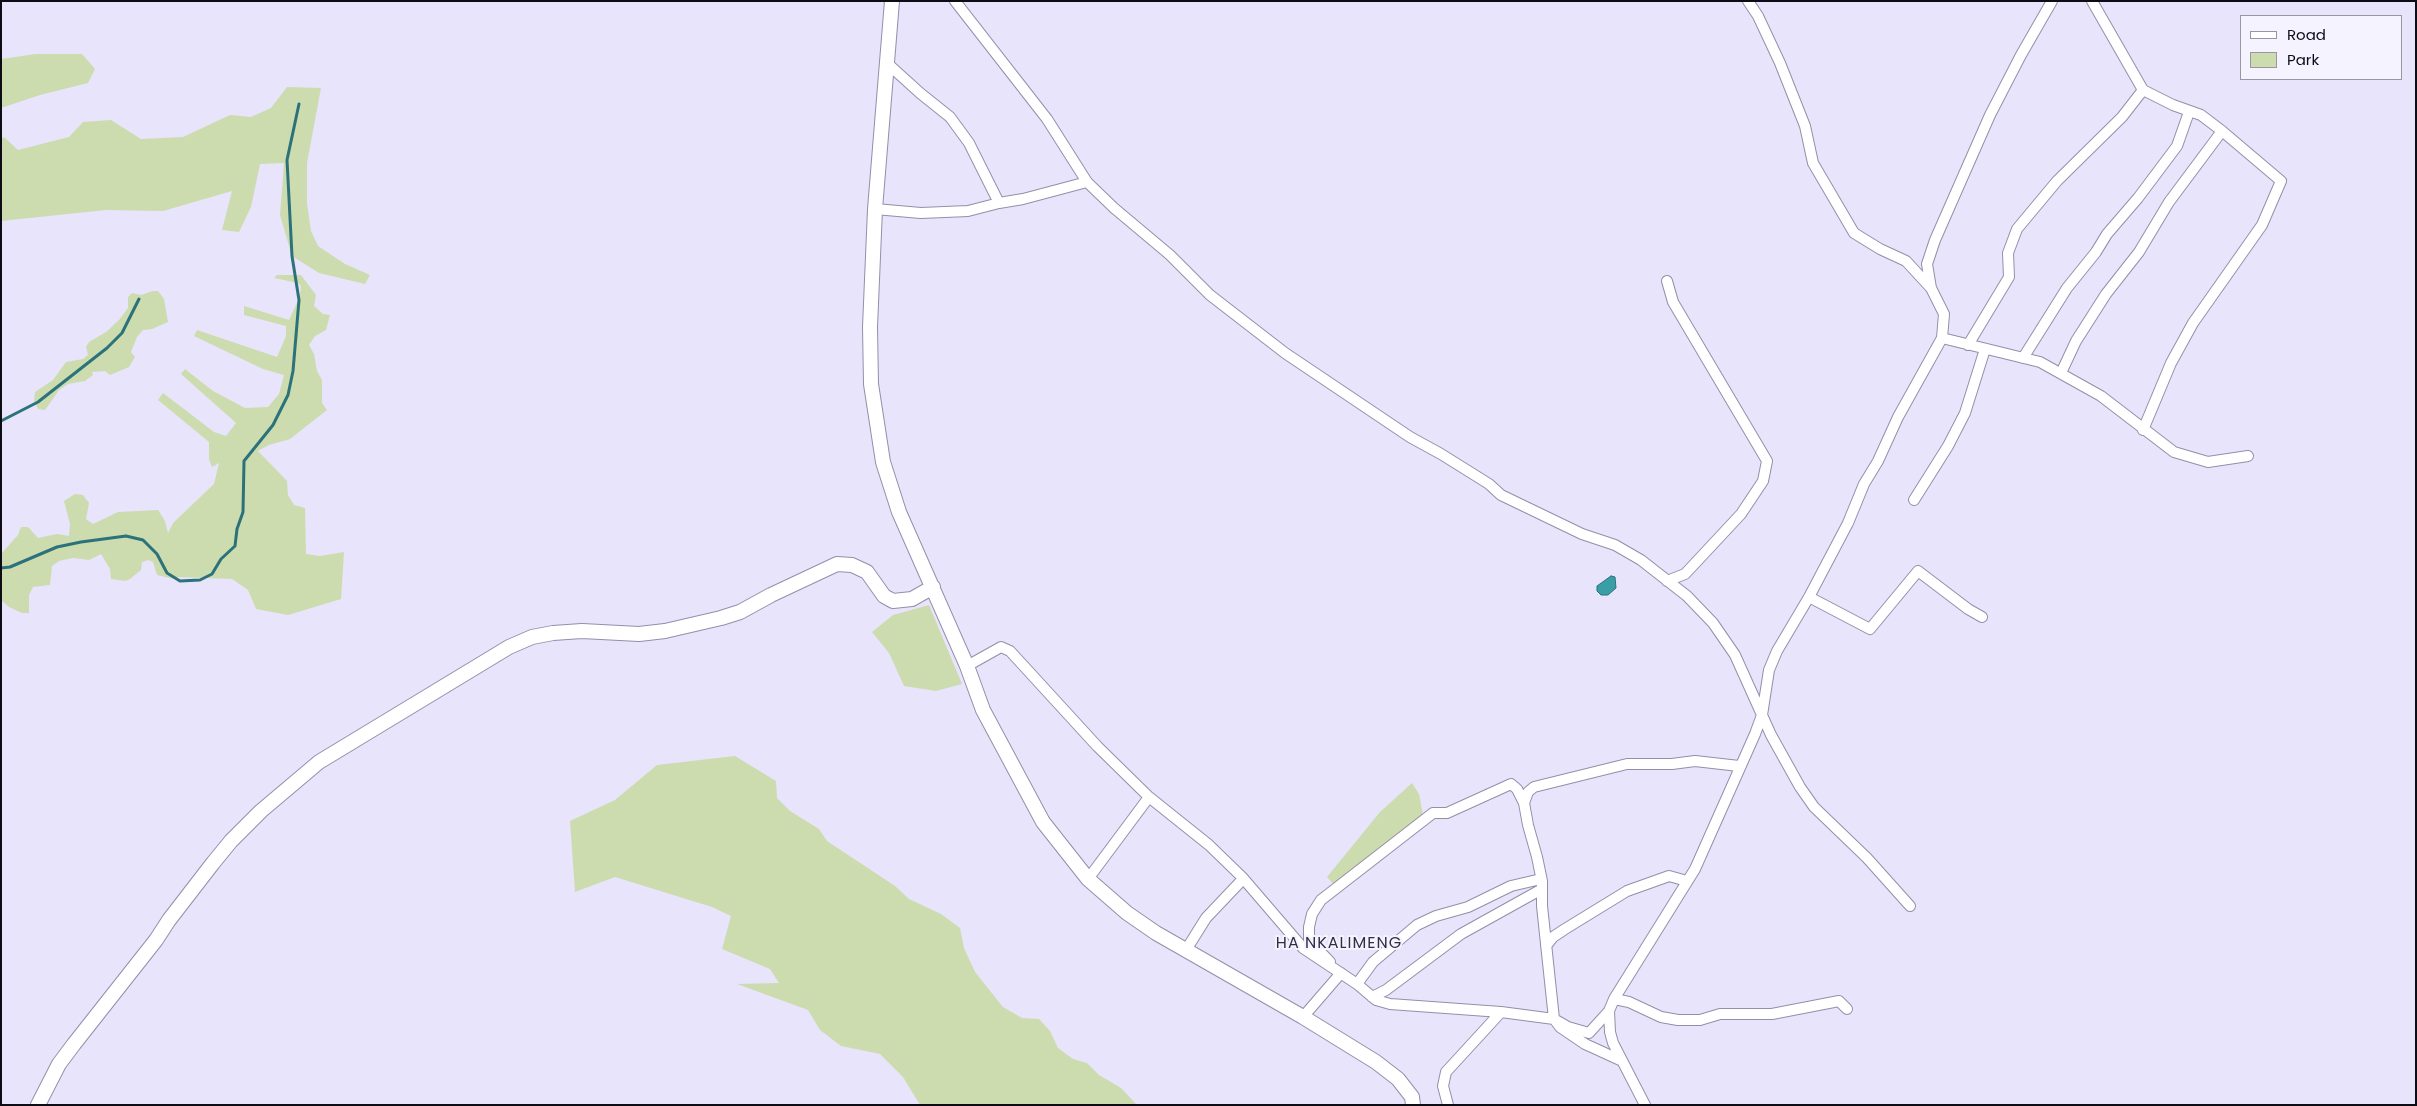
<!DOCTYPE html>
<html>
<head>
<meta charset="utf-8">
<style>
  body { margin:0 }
  #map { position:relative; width:2417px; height:1106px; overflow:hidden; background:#e8e4fb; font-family:Poppins,sans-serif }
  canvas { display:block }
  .frame { position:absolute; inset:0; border:2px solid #0d0b14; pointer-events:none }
  .legend { position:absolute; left:2240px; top:15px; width:162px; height:65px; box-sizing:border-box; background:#f5f3ff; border:1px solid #9896a1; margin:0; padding:6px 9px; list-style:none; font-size:15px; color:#0d0b14 }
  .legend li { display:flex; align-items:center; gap:10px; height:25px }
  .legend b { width:25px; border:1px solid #9896a1 }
</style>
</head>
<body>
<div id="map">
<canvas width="2417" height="1106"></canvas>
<div class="frame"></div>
<ul class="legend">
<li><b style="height:6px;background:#fff"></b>Road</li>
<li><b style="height:14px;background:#ccdcaf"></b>Park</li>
</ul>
</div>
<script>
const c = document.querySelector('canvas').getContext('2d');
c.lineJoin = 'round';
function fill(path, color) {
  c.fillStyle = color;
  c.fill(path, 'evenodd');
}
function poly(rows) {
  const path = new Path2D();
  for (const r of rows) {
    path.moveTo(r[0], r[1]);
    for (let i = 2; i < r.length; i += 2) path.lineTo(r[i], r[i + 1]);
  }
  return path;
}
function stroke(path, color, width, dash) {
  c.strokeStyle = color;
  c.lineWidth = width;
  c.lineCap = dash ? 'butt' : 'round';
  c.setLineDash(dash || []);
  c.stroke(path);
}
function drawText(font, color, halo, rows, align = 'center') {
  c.font = font + ' Poppins,sans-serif';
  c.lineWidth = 4;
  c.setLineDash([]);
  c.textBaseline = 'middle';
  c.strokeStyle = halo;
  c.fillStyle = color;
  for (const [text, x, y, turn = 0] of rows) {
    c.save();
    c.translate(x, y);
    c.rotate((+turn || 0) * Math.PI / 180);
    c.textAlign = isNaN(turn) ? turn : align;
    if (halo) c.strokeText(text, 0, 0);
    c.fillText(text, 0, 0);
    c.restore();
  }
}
fill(poly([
  [36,54,82,54,95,69,88,83,40,95,1,108,1,59],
  [287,87,321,88,307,163,307,203,311,231,318,246,345,264,370,275,365,284,319,273,292,256,280,215,284,163,260,164,251,207,239,232,222,230,232,191,163,211,106,210,1,221,1,139,4,137,18,150,69,137,83,122,111,120,141,139,183,137,230,115,251,117,271,108],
  [277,275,301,275,316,295,314,306,323,314,330,315,326,330,315,336,309,345,314,354,317,371,322,380,322,403,327,410,290,439,269,445,258,451,287,481,288,495,294,505,305,508,306,554,320,556,344,552,341,599,288,615,256,609,248,590,232,579,178,577,174,579,157,575,153,562,148,560,142,562,141,570,130,579,125,581,111,579,110,569,101,554,89,560,73,558,59,561,52,566,50,585,33,587,29,595,29,613,22,613,9,607,1,600,1,554,18,535,21,527,28,527,38,538,57,534,69,536,70,524,64,501,75,494,83,495,89,503,86,519,93,524,118,512,158,510,165,521,168,533,173,523,214,484,219,463,212,467,209,459,209,442,158,400,163,393,214,432,226,436,236,423,181,374,185,369,213,391,245,408,268,407,279,394,284,375,263,369,194,336,197,330,277,357,286,336,286,326,244,315,244,306,289,320,300,296,301,286,298,283,274,278],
  [153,291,158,291,164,299,168,322,152,329,143,330,137,337,131,352,135,357,129,367,110,375,105,371,92,372,93,375,85,381,68,384,59,390,45,410,38,409,34,401,35,392,53,380,66,362,83,359,88,355,86,347,89,342,106,332,119,320,128,308,128,297,132,293,141,295],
  [929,605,962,684,936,691,904,686,889,653,872,632,893,615],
  [735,756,776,781,777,798,790,811,819,829,827,841,895,886,909,899,941,914,960,928,964,948,975,972,1003,1007,1022,1018,1039,1019,1050,1031,1058,1048,1073,1059,1087,1063,1099,1075,1121,1088,1137,1105,920,1105,903,1077,880,1054,841,1046,820,1030,808,1010,737,984,779,983,770,969,722,949,731,916,712,907,615,877,575,892,570,821,615,800,657,765],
  [1412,783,1419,794,1423,815,1335,886,1327,877,1380,812]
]), '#ccdcaf');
const water = poly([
  [1611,576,1615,577,1616,588,1608,595,1601,595,1597,591,1597,586,1611,576]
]);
fill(water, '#3a9ea6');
stroke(water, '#2c727a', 1);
stroke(poly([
  [1,421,38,402,107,348,122,333,139,299],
  [1,568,10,567,57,547,81,542,126,536,143,540,157,554,167,573,180,581,200,580,212,574,221,559,235,546,237,529,243,512,244,461,273,425,288,395,293,371,299,300,292,256,287,160,299,104]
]), '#2c727a', 3);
const minor = poly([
  [955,1,1047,119,1087,182,1114,208,1170,255,1210,295,1285,353,1410,437,1441,454,1489,484,1501,495,1582,534,1615,545,1641,560,1687,596,1713,623,1735,655,1771,735,1800,787,1814,807,1867,858,1910,906],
  [1748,1,1758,16,1780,63,1805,126,1813,163,1854,233,1880,249,1906,261,1930,287],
  [2092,1,2143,90],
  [888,64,920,93,950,117,969,143,999,203,1023,199,1087,182],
  [875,209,921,213,968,211,999,203],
  [1942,338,2040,362,2101,396,2174,452,2208,462,2248,456],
  [1968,345,2009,277,2008,253,2017,229,2057,181,2122,117,2143,90,2173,105,2201,115,2222,131,2169,202,2139,252,2106,294,2076,341,2061,373],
  [2023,358,2067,288,2096,252,2107,234,2138,198,2177,146,2189,112],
  [2143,430,2171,363,2193,323,2262,225,2281,181,2222,131],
  [1914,500,1948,446,1965,413,1985,349],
  [1667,581,1685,574,1741,514,1763,481,1767,461,1673,302,1667,281],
  [1809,597,1870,629,1918,571,1968,609,1982,617],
  [967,666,1001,647,1010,651,1097,746,1149,797],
  [1524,803,1528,792,1534,787,1627,764,1672,764,1695,761,1739,766],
  [1088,879,1149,797,1209,845,1242,877,1303,948,1357,984,1376,1000,1390,1004,1501,1012,1554,1019,1560,1027,1585,1044,1620,1060],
  [1546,946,1553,937,1565,929,1627,891,1669,876,1687,881],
  [1186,950,1206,918,1243,879],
  [1330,962,1309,940,1309,927,1312,914,1321,900,1433,813,1447,813,1511,784,1517,789,1524,803,1528,825,1537,857,1542,881,1542,906,1554,1019,1568,1027,1589,1033,1609,1011],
  [1357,984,1373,962,1417,925,1436,916,1468,907,1511,886,1541,879],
  [1372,997,1386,990,1461,934,1542,889],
  [1614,999,1629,1002,1661,1017,1678,1020,1700,1020,1720,1014,1772,1014,1839,1001,1847,1009],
  [1303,1017,1341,973],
  [1448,1105,1443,1086,1446,1072,1501,1012],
  [1645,1105,1613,1043,1610,1032,1609,1011,1614,999,1695,869,1755,734,1762,715,1769,670,1777,651,1809,597,1848,523,1864,484,1878,461,1898,417,1942,338,1944,314,1931,288,1927,264,1935,240,1990,115,2021,55,2052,1]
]);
const secondary = poly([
  [892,1,875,209,870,327,871,384,883,462,899,512,967,666,983,710,1043,822,1088,879,1127,913,1156,933,1303,1017,1376,1062,1398,1079,1412,1097,1413,1105],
  [38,1105,59,1064,74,1044,156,940,169,920,213,863,231,841,261,811,319,762,509,647,532,637,553,633,582,631,639,634,665,631,721,618,740,612,771,595,837,564,852,565,867,572,884,596,893,601,912,599,933,587]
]);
stroke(minor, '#948fa9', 12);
stroke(secondary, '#948fa9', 16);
stroke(minor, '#fff', 10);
stroke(secondary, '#fff', 14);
c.letterSpacing = '1px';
drawText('16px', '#322e43', '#f5f3ff', [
  ["HA NKALIMENG",1339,944]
]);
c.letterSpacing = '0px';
</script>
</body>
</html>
